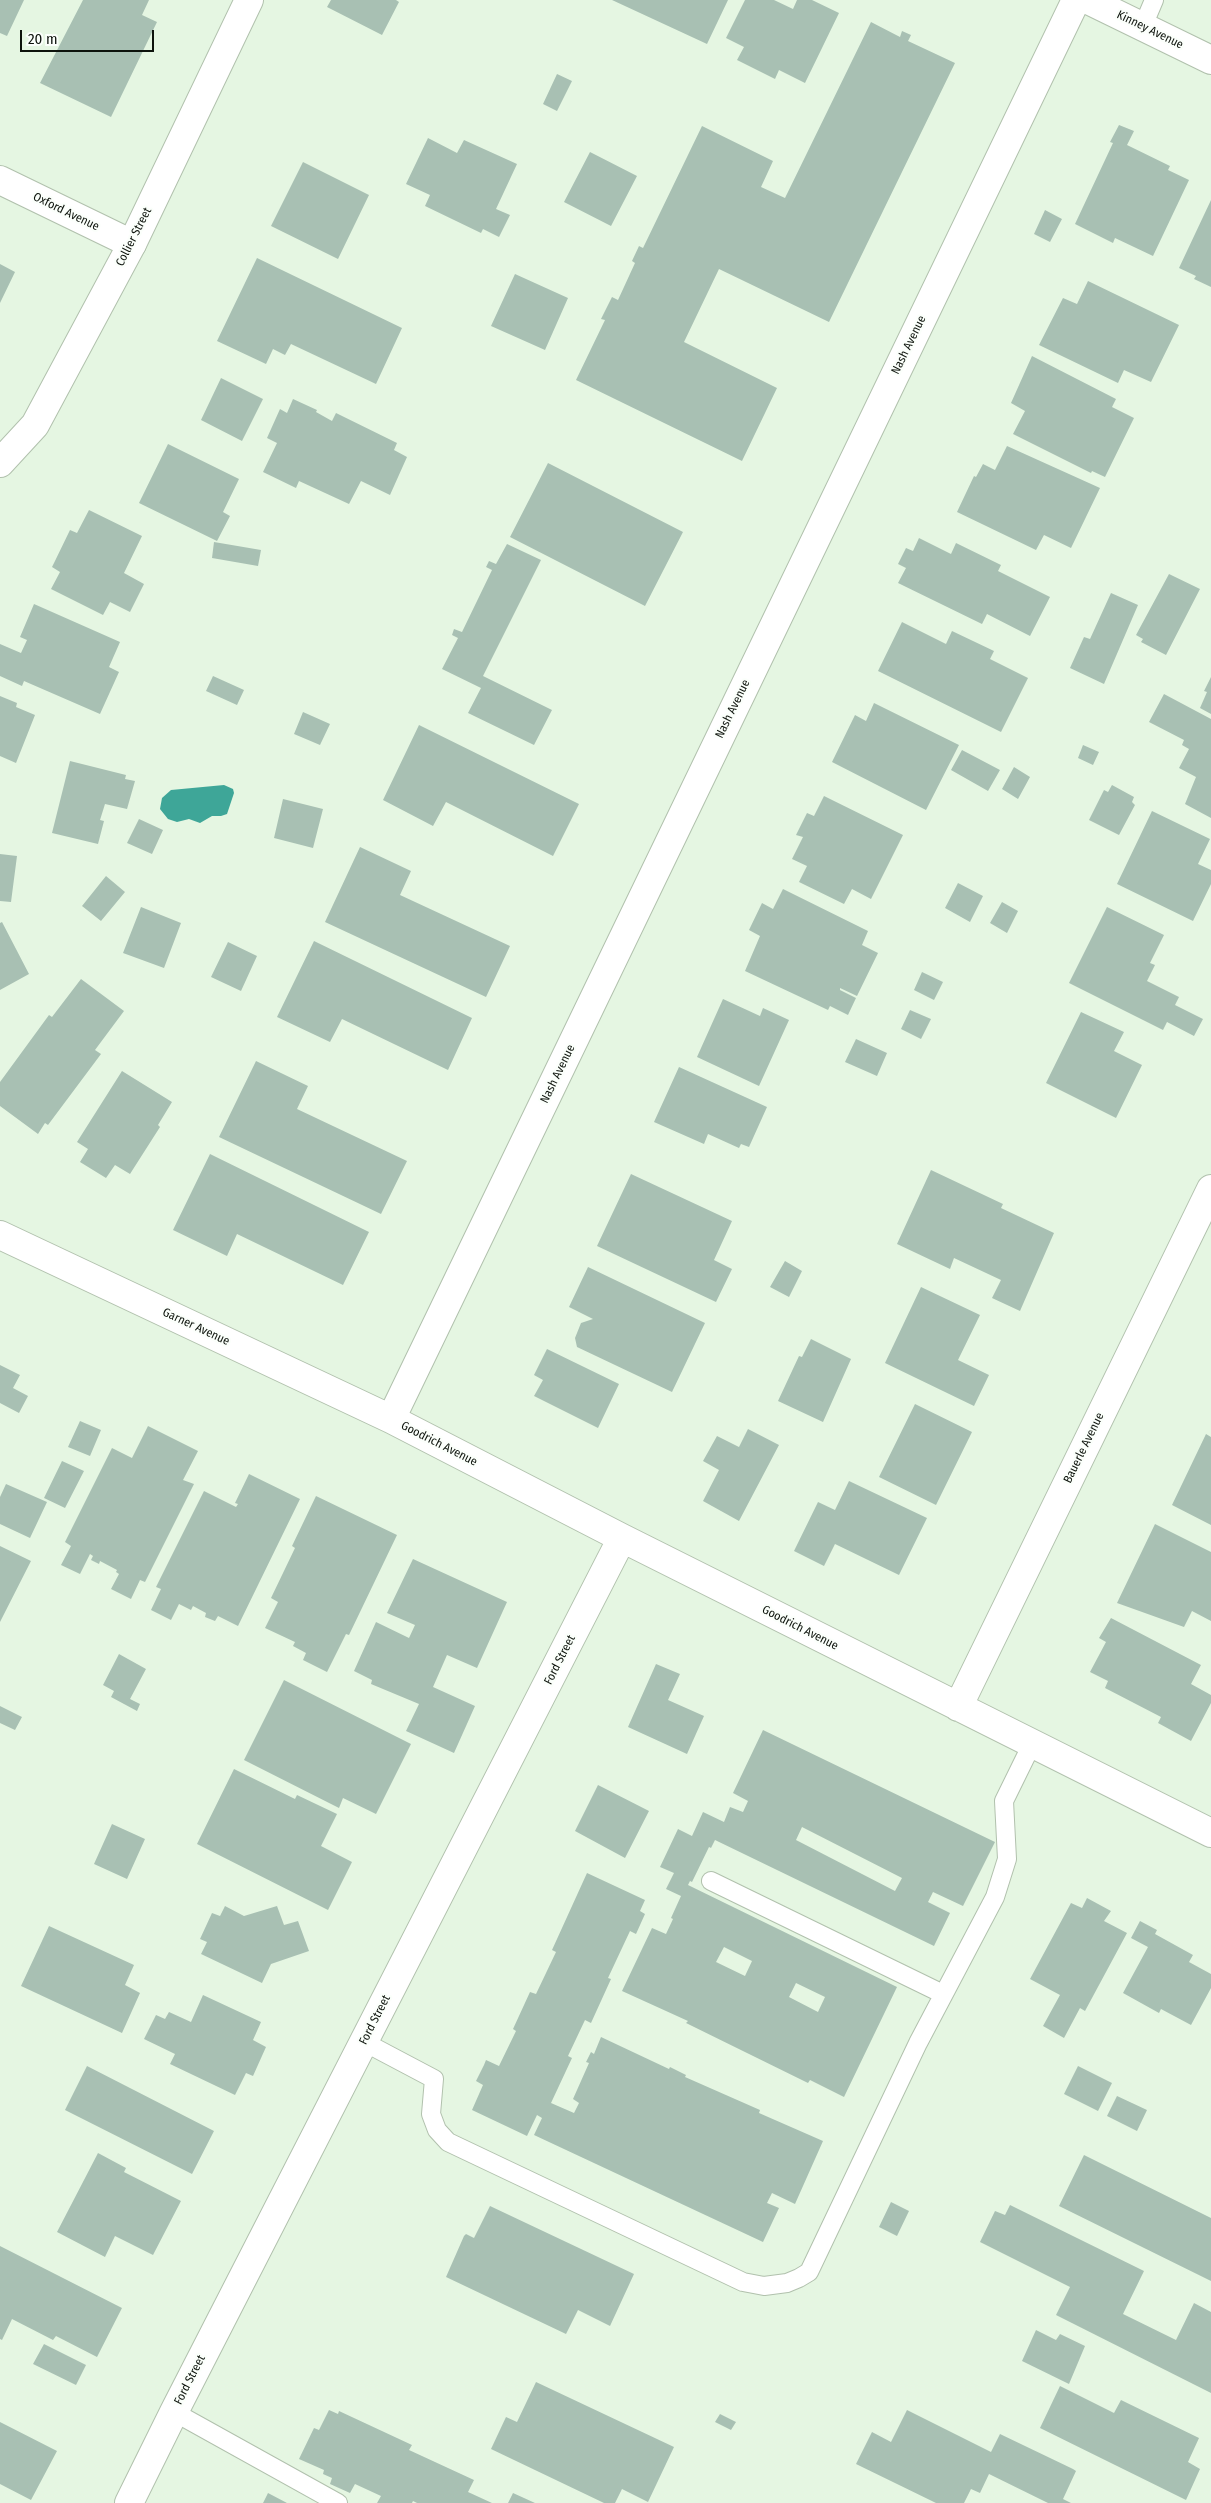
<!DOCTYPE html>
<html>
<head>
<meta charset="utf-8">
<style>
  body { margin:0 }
  #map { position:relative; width:1211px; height:2503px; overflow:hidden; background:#e5f6e2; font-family:"Fira Sans Condensed",sans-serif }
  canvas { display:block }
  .scale { position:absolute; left:20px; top:30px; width:134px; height:22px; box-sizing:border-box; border:2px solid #0d130c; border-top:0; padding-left:6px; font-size:15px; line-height:18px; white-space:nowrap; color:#0d130c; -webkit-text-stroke:4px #fbfffb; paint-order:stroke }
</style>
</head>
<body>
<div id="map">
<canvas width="1211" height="2503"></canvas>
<div class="scale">20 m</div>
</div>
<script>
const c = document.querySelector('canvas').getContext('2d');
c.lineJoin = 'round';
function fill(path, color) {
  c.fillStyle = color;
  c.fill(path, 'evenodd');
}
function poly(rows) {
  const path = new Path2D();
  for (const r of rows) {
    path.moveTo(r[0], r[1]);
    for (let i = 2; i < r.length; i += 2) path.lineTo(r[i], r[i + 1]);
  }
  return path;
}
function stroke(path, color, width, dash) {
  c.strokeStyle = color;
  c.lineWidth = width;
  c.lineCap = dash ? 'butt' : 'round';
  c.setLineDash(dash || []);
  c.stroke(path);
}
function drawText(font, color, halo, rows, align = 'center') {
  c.font = font + ' "Fira Sans Condensed",sans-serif';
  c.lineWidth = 4.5;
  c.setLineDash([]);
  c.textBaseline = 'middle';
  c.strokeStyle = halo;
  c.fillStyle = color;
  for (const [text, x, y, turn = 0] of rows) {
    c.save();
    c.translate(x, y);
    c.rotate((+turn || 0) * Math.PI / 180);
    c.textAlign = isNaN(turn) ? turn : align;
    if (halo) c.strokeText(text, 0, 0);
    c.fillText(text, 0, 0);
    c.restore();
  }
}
fill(poly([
  [224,785,233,789,234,793,227,814,221,816,212,816,200,823,189,819,177,822,168,819,160,809,162,798,171,790]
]), '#3ea698');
fill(poly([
  [0,0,24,0,7,36,0,33],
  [83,0,149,0,142,15,157,22,111,117,40,83],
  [331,0,396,0,399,2,382,35,327,7],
  [612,0,728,0,707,44],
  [745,0,774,0,793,9,797,0,812,0,839,13,805,83,779,70,775,79,737,60,744,47,726,38],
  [871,22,900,37,902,31,911,35,908,41,955,63,829,322,719,269,684,342,777,388,742,461,576,380,605,320,601,319,612,297,618,300,635,263,632,261,639,246,643,248,702,126,773,161,761,187,785,198],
  [557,74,572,81,557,111,543,104],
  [1119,125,1134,131,1127,145,1170,166,1168,170,1189,180,1153,256,1115,238,1113,243,1075,224,1113,143,1110,142],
  [428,138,457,153,464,140,517,164,496,209,510,215,499,237,483,229,481,233,425,206,430,195,406,184],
  [590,152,637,176,611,226,564,202],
  [303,162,369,195,338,259,271,226],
  [1211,200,1211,287,1194,279,1196,276,1179,268],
  [1045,210,1062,219,1050,242,1034,234],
  [257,258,402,328,376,384,291,344,285,355,273,349,266,364,217,341],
  [0,264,15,272,0,303],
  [515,274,568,298,545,350,491,326],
  [1088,281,1179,325,1151,382,1124,370,1118,383,1039,345,1063,298,1077,304],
  [1032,356,1116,399,1112,407,1134,418,1105,477,1092,471,1091,473,1013,434,1025,411,1011,403],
  [221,378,263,399,242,441,201,420],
  [293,399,317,410,316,412,332,421,336,413,397,443,394,450,407,457,390,495,361,481,349,504,299,481,296,488,263,472,277,443,267,438,280,409,287,413],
  [168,444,239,479,223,512,230,516,217,541,139,503],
  [1007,446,1100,488,1071,548,1044,535,1036,550,957,512,974,476,976,477,983,464,995,470],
  [548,463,683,532,645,606,510,537],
  [89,510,142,536,124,573,144,584,130,612,110,602,103,615,51,589,60,572,52,567,54,563,70,530,77,533],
  [919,538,951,554,956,543,1001,565,998,571,1050,597,1030,636,987,614,982,624,898,583,906,568,898,564,906,548,913,551],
  [214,542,261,550,258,566,212,558],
  [507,544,541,560,483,676,552,710,534,745,468,713,481,688,442,669,458,638,452,635,454,629,462,632,492,570,486,567,489,561,496,564],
  [1169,574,1200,589,1166,655,1141,642,1143,639,1136,635],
  [1111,593,1138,605,1104,684,1070,668,1084,637,1090,639],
  [34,604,120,642,109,667,119,672,100,714,24,681,22,686,0,676,0,644,21,653,27,640,20,637],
  [902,622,946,644,952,631,994,651,990,659,1028,678,1001,732,878,671],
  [213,676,244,690,237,705,206,691],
  [1211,677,1211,714,1200,708,1207,692,1204,691],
  [1164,694,1211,719,1211,818,1185,804,1196,777,1179,768,1189,749,1182,745,1184,740,1149,722],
  [0,696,17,703,16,707,35,715,16,763,0,756],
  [874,703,959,745,926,810,832,762,855,715,866,721],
  [303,712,330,724,320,745,294,734],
  [419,725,579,804,553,856,446,802,433,826,383,800],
  [1083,745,1099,752,1093,765,1078,758],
  [962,750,1000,770,988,791,951,770],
  [70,761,126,775,125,779,135,781,127,809,105,804,100,820,104,821,98,844,52,833],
  [1014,767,1030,777,1018,799,1002,789],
  [1112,785,1134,797,1132,802,1135,805,1119,835,1089,820,1104,790,1108,792],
  [824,796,903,835,871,899,852,889,844,904,799,882,807,866,792,859,803,837,796,835,807,813,814,816],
  [283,799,323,809,313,848,274,838],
  [1152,811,1210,839,1198,864,1211,870,1211,884,1193,921,1117,884],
  [139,819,163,830,152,854,127,843],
  [360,847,411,871,400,895,510,946,486,997,325,922],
  [0,854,17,856,11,902,0,901],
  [106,876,125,892,101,921,82,906],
  [958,883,983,896,970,922,945,908],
  [783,889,868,931,862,945,878,953,857,996,840,988,840,990,856,998,848,1015,830,1006,828,1010,745,971,760,936,749,930,762,903,773,909],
  [1002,902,1018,911,1007,933,990,923],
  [141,907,181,923,164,968,123,953],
  [1107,907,1164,935,1150,963,1155,965,1147,981,1179,997,1175,1005,1203,1019,1194,1036,1167,1022,1163,1030,1069,983],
  [2,922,29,974,0,990,0,923],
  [314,941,472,1018,448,1070,342,1019,330,1042,277,1017],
  [228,942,257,956,241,991,211,977],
  [922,972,943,982,934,1000,914,990],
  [81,979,124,1011,95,1050,101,1054,48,1125,45,1123,38,1134,0,1106,0,1082,49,1015,52,1017],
  [723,999,760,1016,763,1008,789,1020,759,1086,697,1057],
  [910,1010,931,1019,921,1039,901,1029],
  [1081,1012,1124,1032,1114,1051,1142,1065,1116,1118,1046,1083],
  [856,1039,887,1053,877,1076,845,1062],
  [256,1061,308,1086,297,1109,407,1161,381,1214,219,1137],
  [679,1067,767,1107,749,1147,741,1144,739,1148,708,1134,704,1144,654,1122],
  [122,1071,172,1102,158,1125,160,1127,130,1174,115,1165,106,1178,80,1162,88,1149,77,1142],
  [210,1154,369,1232,343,1285,237,1234,227,1256,173,1230],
  [931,1170,1003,1204,1001,1208,1054,1233,1020,1311,992,1298,1001,1280,954,1258,950,1269,897,1244],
  [631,1174,732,1221,714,1260,732,1269,716,1302,597,1246],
  [785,1261,802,1271,789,1297,770,1287],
  [588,1267,705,1323,672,1392,577,1347,575,1338,581,1323,593,1319,569,1307],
  [921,1287,980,1315,958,1360,989,1375,974,1406,885,1363],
  [811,1339,851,1359,823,1422,778,1401,799,1356,802,1357],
  [547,1349,619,1384,598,1428,534,1396,543,1380,534,1375],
  [0,1365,20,1375,13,1388,28,1396,19,1413,0,1403],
  [915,1404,972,1432,936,1505,879,1477],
  [80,1421,101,1430,90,1456,68,1447],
  [148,1426,198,1451,183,1480,194,1484,145,1582,140,1580,131,1599,111,1589,119,1574,116,1572,117,1570,100,1561,99,1564,91,1560,93,1556,90,1554,80,1574,61,1565,71,1546,65,1542,112,1448,132,1458],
  [748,1429,779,1445,739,1521,703,1501,719,1470,703,1461,717,1436,739,1447],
  [1206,1434,1211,1437,1211,1525,1172,1505],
  [62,1461,84,1471,65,1508,44,1498],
  [249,1474,300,1499,238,1626,218,1616,215,1621,205,1617,206,1613,193,1606,191,1610,179,1604,171,1620,151,1610,161,1589,156,1587,204,1491,236,1507,238,1504,235,1503],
  [849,1481,927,1518,899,1575,835,1544,824,1566,794,1551,818,1502,835,1510],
  [6,1484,47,1502,30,1538,0,1524,0,1497],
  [316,1496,397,1535,349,1635,346,1634,327,1672,303,1660,306,1653,293,1646,295,1642,265,1628,278,1602,271,1598,295,1548,292,1546],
  [1155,1524,1211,1552,1211,1621,1192,1611,1184,1627,1117,1603],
  [0,1546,31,1561,0,1622],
  [413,1559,507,1602,477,1668,447,1655,433,1687,475,1706,454,1753,406,1731,419,1704,371,1684,372,1680,354,1671,376,1622,409,1638,415,1625,387,1613],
  [1111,1618,1201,1665,1191,1684,1211,1695,1211,1703,1191,1741,1158,1723,1161,1717,1105,1688,1108,1681,1090,1672,1106,1642,1099,1638],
  [119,1654,146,1669,130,1699,140,1704,137,1711,111,1697,114,1691,103,1685],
  [656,1664,680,1674,668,1700,704,1716,687,1754,628,1727],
  [284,1680,411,1744,376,1814,343,1798,339,1808,244,1760],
  [0,1706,22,1717,15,1730,0,1723],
  [763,1730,995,1842,963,1906,933,1892,928,1902,950,1913,934,1946,715,1840,711,1848,709,1847,692,1882,690,1881,688,1885,897,1987,844,2097,810,2080,808,2083,686,2023,688,2021,622,1991,652,1928,666,1934,673,1919,671,1918,681,1896,666,1889,674,1873,660,1867,678,1829,692,1836,703,1812,724,1822,730,1807,743,1812,748,1801,733,1793],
  [802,1827,902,1878,895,1891,796,1840],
  [724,1947,752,1961,745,1976,716,1962],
  [796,1983,825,1997,818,2012,789,1997],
  [234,1769,295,1799,297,1795,337,1814,321,1846,352,1862,328,1910,197,1844],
  [598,1785,649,1811,625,1858,575,1831],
  [112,1824,145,1839,127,1879,94,1864],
  [587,1873,645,1900,640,1911,645,1914,636,1934,630,1931,608,1978,611,1979,591,2023,585,2020,568,2056,572,2058,551,2103,574,2113,579,2103,573,2099,589,2063,586,2062,591,2052,594,2054,601,2037,669,2069,670,2067,686,2075,685,2077,760,2110,759,2113,823,2141,795,2204,772,2193,767,2203,779,2208,763,2242,534,2135,542,2118,537,2115,527,2136,472,2110,483,2085,476,2081,484,2065,486,2060,499,2066,516,2031,513,2029,530,1992,536,1994,556,1952,552,1950],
  [1087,1898,1111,1911,1104,1921,1127,1933,1085,2011,1080,2008,1064,2038,1043,2026,1060,1995,1030,1979,1071,1903,1082,1908],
  [225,1906,244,1916,277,1906,284,1925,298,1921,309,1951,271,1964,262,1983,201,1954,207,1942,200,1939,212,1913,220,1916],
  [1140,1921,1157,1930,1155,1934,1193,1955,1189,1962,1211,1974,1211,1988,1191,2025,1161,2009,1159,2013,1123,1993,1148,1947,1131,1938],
  [49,1926,134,1965,125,1985,140,1993,122,2033,21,1986],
  [203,1995,261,2022,253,2040,266,2047,253,2076,246,2073,235,2095,170,2064,175,2054,144,2039,156,2015,165,2019,169,2012,191,2022],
  [87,2066,214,2131,192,2174,65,2110],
  [1078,2066,1112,2083,1098,2111,1064,2094],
  [1117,2096,1147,2110,1137,2131,1107,2116],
  [98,2153,126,2168,124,2172,181,2201,153,2255,115,2236,105,2257,57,2232],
  [1084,2155,1211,2218,1211,2281,1059,2206],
  [891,2202,909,2211,897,2236,879,2227],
  [1010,2205,1144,2271,1123,2314,1176,2340,1194,2303,1211,2312,1211,2393,1056,2315,1070,2287,980,2242,995,2211,1005,2215],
  [490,2206,634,2274,610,2326,578,2310,566,2334,446,2277,464,2236,466,2234,474,2238],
  [0,2246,122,2308,97,2357,56,2336,53,2340,12,2319,2,2340,0,2339],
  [1036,2330,1056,2340,1060,2334,1085,2346,1069,2384,1022,2361],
  [44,2344,86,2365,76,2385,33,2364],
  [536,2382,674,2447,648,2502,622,2489,615,2503,604,2503,491,2449,506,2417,517,2422],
  [1060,2386,1114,2413,1121,2400,1199,2438,1188,2462,1200,2469,1186,2500,1040,2428],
  [329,2410,338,2414,339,2411,412,2445,409,2450,474,2480,468,2492,492,2503,417,2503,413,2501,412,2503,377,2503,381,2496,355,2484,350,2493,330,2484,332,2478,323,2474,324,2470,299,2459,314,2428,319,2430],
  [907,2410,991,2452,1000,2434,1073,2469,1076,2471,1063,2499,1071,2503,1048,2503,989,2474,980,2493,971,2489,964,2503,936,2503,856,2464,872,2432,891,2442],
  [720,2414,736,2422,731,2430,715,2422],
  [0,2422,57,2451,31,2500,0,2484],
  [268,2493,287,2503,263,2503],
  [513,2493,535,2503,508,2503]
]), '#a8c0b3');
const lane = poly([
  [1143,26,1154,0],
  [711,1881,943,1994],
  [364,2042,434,2079,431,2114,437,2130,448,2142,743,2282,764,2286,787,2283,799,2278,809,2272,918,2043,995,1897,1007,1859,1004,1801,1032,1744],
  [174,2412,338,2503]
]);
const street = poly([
  [0,180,132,244],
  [0,1235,391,1419,622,1538,1211,1833],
  [391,1419,1076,0],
  [958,1707,1211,1189],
  [129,2503,174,2412,622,1538]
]);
const secondary = poly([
  [1088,0,1211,60],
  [0,463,35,425,132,244,249,0]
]);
stroke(lane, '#b1c1ad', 20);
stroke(street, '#b1c1ad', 30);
stroke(secondary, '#b1c1ad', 30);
stroke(lane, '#fff', 18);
stroke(street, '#fff', 28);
stroke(secondary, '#fff', 28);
drawText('12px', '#0d130c', '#fbfffb', [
  ["Kinney Avenue",1150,30,26],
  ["Oxford Avenue",66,212,26],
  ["Collier Street",134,237,-63],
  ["Nash Avenue",909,345,-64],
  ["Nash Avenue",733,709,-64],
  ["Nash Avenue",558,1074,-64],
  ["Garner Avenue",196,1327,25],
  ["Goodrich Avenue",439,1444,27],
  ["Bauerle Avenue",1084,1448,-64],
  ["Goodrich Avenue",800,1628,27],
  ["Ford Street",560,1660,-63],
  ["Ford Street",375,2020,-63],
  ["Ford Street",190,2380,-63]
]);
</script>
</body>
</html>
